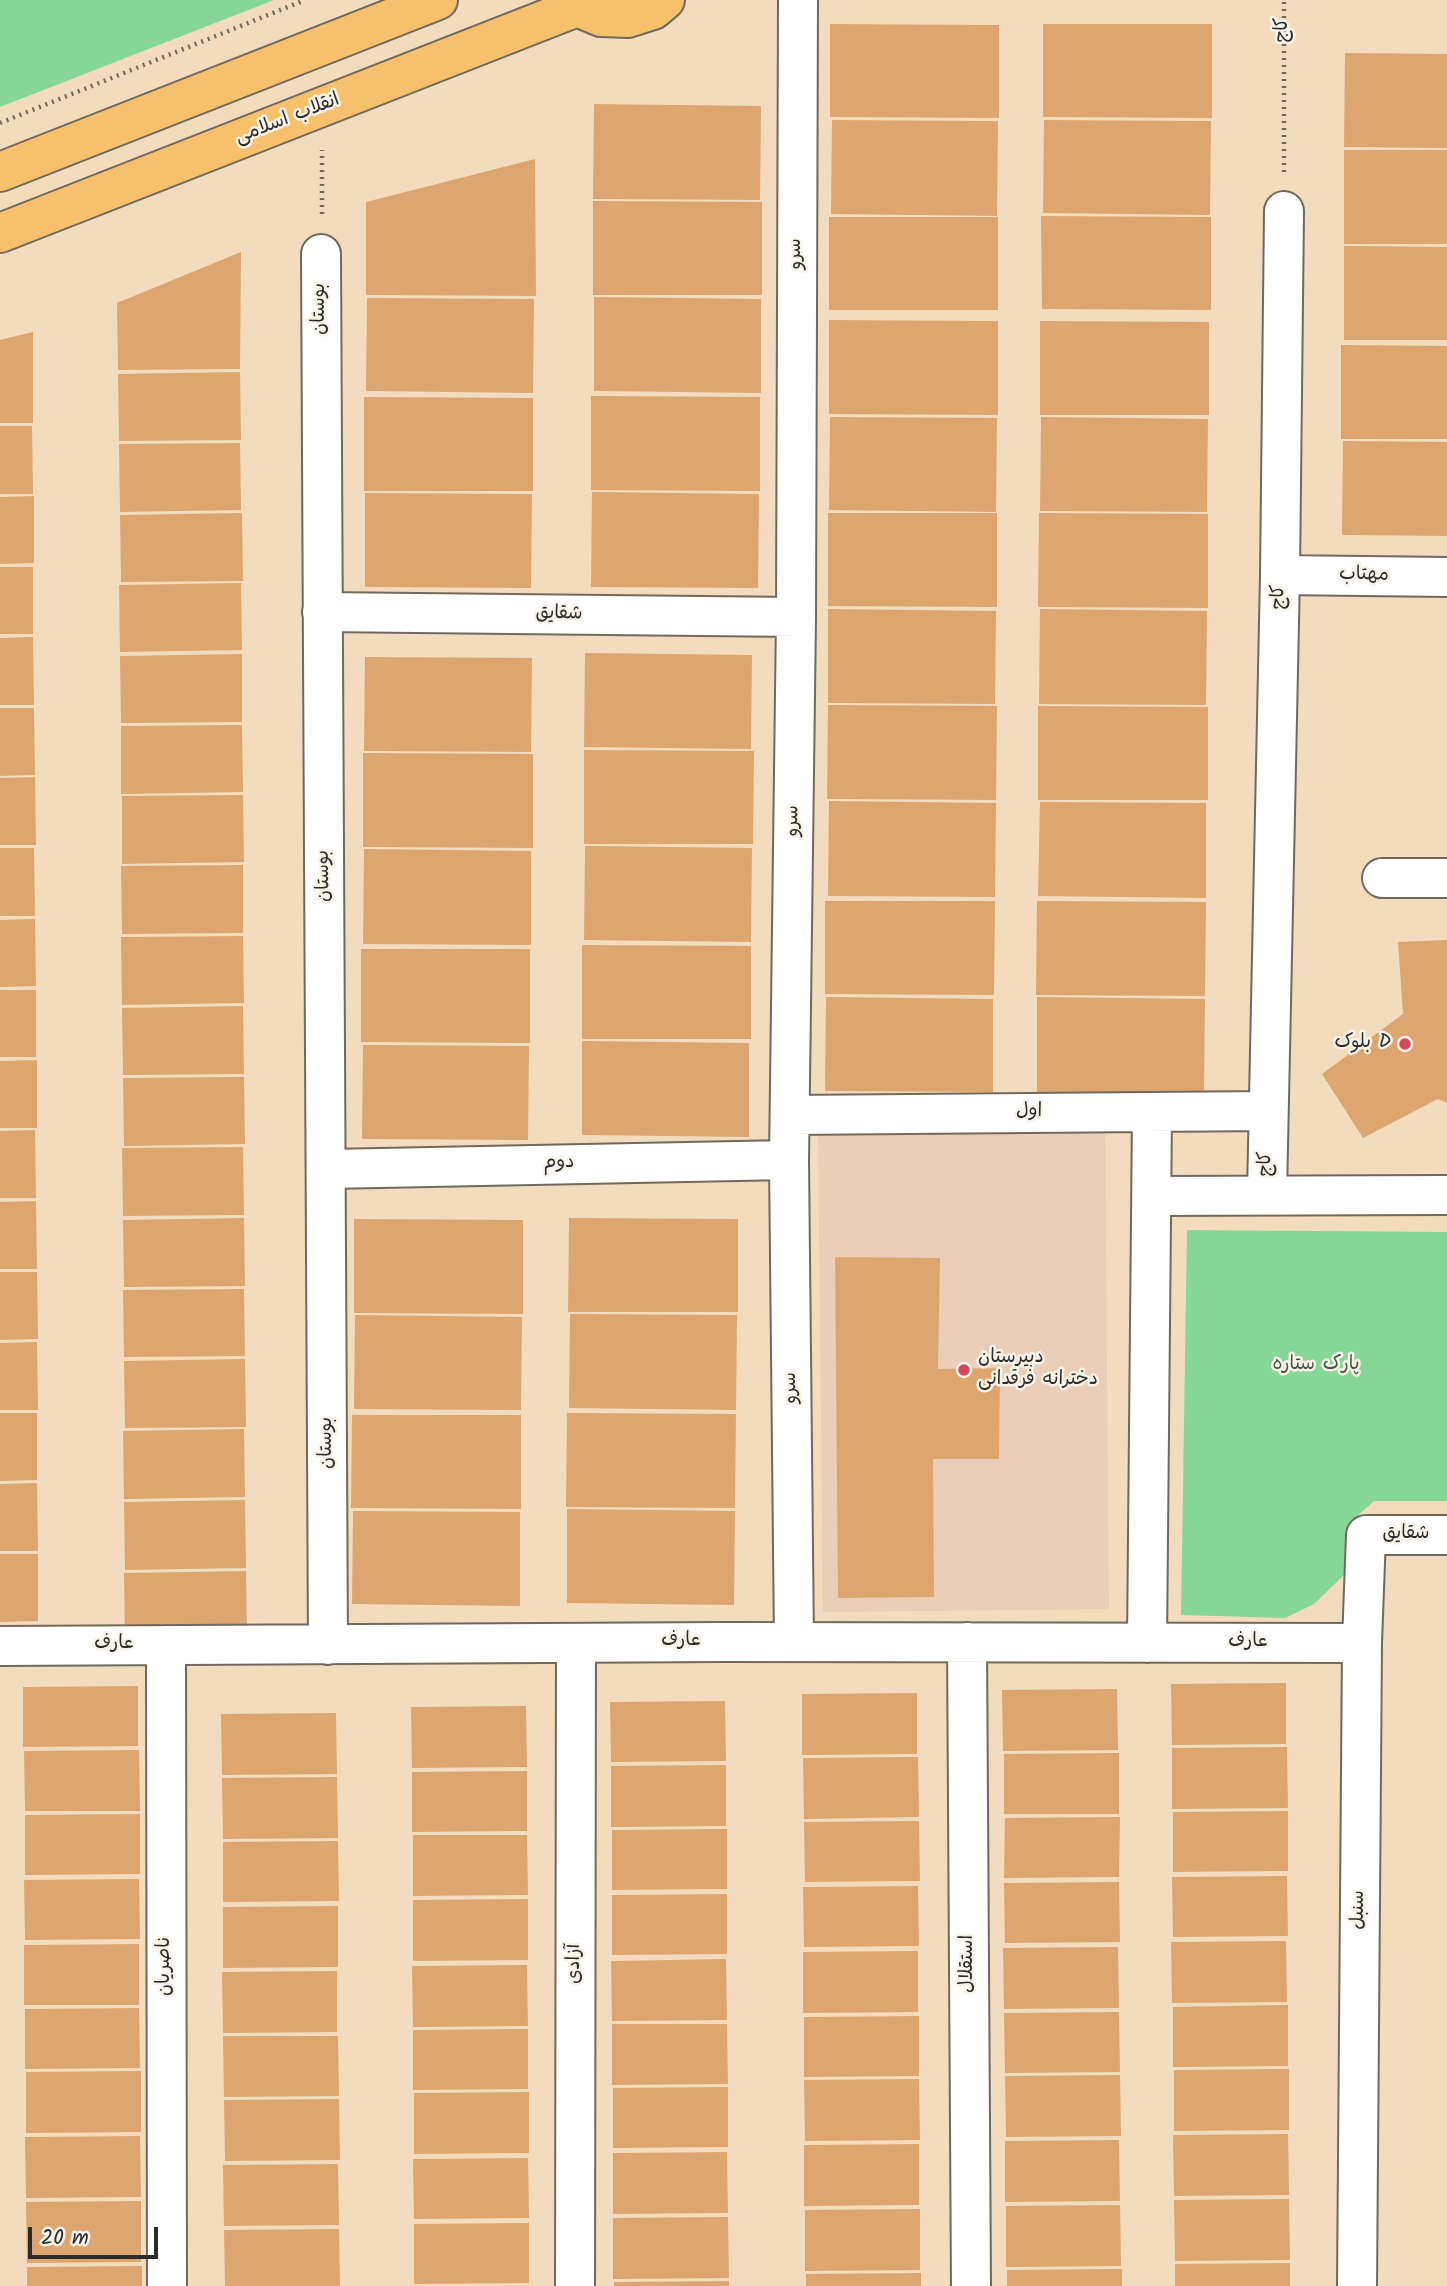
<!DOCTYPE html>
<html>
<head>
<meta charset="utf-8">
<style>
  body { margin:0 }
  #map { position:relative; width:1447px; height:2286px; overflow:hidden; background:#f3dcbd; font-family:Kalam,sans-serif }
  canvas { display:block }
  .scale { position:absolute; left:28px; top:2227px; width:130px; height:32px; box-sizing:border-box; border:4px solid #2b2b2b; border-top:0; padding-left:9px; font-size:21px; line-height:24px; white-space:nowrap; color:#2b2b2b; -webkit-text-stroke:5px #f7f3e8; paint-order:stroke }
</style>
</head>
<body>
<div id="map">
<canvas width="1447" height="2286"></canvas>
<div class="scale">20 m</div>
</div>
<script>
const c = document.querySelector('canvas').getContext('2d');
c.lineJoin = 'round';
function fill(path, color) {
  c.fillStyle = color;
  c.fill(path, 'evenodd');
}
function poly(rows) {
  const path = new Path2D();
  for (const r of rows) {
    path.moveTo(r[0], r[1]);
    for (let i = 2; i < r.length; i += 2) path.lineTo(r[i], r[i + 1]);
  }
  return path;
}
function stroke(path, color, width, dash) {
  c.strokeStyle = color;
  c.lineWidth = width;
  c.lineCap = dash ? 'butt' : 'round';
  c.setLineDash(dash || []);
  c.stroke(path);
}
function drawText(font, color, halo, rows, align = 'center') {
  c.font = font + ' Kalam,"Playpen Sans Arabic",sans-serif';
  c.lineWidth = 5;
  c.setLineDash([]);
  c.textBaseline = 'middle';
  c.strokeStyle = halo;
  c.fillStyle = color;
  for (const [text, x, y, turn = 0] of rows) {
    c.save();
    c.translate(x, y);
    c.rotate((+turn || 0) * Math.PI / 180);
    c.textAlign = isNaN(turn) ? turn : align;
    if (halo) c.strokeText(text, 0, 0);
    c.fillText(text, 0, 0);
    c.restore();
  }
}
fill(poly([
  [1105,1128,1109,1609,823,1612,818,1131]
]), '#eaceb7');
fill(poly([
  [0,0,274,0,0,107],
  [1187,1230,1447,1232,1447,1501,1374,1501,1354,1519,1346,1573,1314,1604,1285,1618,1181,1615]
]), '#87d798');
fill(poly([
  [830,24,999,25,999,118,830,117],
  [1043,24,1212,24,1212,118,1043,117],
  [1345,53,1447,54,1447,148,1344,147],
  [594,104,761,106,760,200,593,199],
  [832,120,998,121,997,216,831,214],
  [1044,120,1211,121,1210,215,1043,213],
  [1344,150,1447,150,1447,244,1344,244],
  [535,159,536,296,366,295,366,202],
  [593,201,762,202,762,295,593,295],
  [1041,216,1211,217,1211,310,1042,309],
  [829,217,998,217,998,310,829,310],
  [1344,246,1447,247,1447,340,1344,340],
  [241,252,240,369,118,370,117,303],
  [594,297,761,299,761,393,594,391],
  [367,298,534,299,533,393,366,391],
  [829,320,998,321,998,415,829,414],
  [1040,321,1209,322,1209,415,1040,415],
  [33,332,33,423,0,423,0,340],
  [1341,345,1447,346,1447,439,1341,439],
  [240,372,241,440,119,441,118,374],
  [591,396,760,397,760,491,591,490],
  [364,397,533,398,533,491,364,491],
  [830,417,997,418,996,512,829,510],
  [1041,417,1208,419,1207,512,1040,511],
  [0,426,32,426,33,494,0,494],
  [1343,441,1447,442,1447,536,1342,535],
  [240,443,241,510,120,512,119,444],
  [592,492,759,494,758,588,591,587],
  [365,493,532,494,531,588,365,587],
  [34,496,34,563,0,564,0,497],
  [242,513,243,581,121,582,120,515],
  [828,513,997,513,997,607,828,606],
  [1039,513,1208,514,1208,608,1038,607],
  [0,567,33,567,33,634,0,634],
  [241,583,242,650,120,652,119,585],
  [828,609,996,611,995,704,828,703],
  [1040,609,1207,611,1206,705,1039,704],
  [33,637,34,705,0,705,0,638],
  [585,653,752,655,751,749,584,747],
  [242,654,242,722,121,723,120,656],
  [365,657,532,658,531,752,364,751],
  [828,705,997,706,996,800,827,799],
  [1038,706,1208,707,1208,800,1038,800],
  [0,708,34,708,35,775,0,776],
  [242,725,243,792,121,794,121,726],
  [584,750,754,751,753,844,584,844],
  [363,753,533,754,533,848,363,847],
  [35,777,36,845,0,845,0,778],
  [243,795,244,862,122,864,122,796],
  [829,801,996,803,995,897,828,896],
  [1040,802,1206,803,1206,898,1038,896],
  [585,846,752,848,751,942,584,940],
  [0,848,34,848,35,916,0,916],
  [364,849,531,851,531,945,363,944],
  [243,865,243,933,122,934,121,866],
  [825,901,995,901,994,995,825,994],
  [1037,901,1206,902,1205,996,1036,995],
  [35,919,36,986,0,987,0,920],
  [243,936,244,1003,122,1005,121,937],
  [1447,940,1447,1103,1438,1099,1363,1138,1322,1074,1403,1014,1398,942],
  [582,945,751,946,751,1039,582,1039],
  [361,949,530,949,530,1043,361,1042],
  [0,990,36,990,36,1057,0,1057],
  [826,997,993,999,993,1092,825,1091],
  [1037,997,1205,999,1204,1093,1037,1092],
  [243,1006,244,1074,123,1075,122,1008],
  [582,1041,749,1043,749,1137,582,1135],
  [363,1045,529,1046,528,1140,362,1139],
  [37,1060,37,1128,0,1128,0,1061],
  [244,1077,245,1144,124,1146,123,1078],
  [35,1130,36,1198,0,1198,0,1131],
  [243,1147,244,1215,123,1216,122,1148],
  [36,1201,37,1269,0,1269,0,1202],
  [244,1218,245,1286,124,1287,123,1220],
  [569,1218,738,1219,738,1312,568,1312],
  [354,1219,523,1220,523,1314,354,1313],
  [835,1257,940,1258,938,1369,1000,1368,999,1459,933,1459,934,1597,838,1598],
  [0,1272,37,1272,38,1339,0,1340],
  [244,1289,245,1356,124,1357,123,1290],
  [570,1314,737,1315,736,1410,569,1408],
  [355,1315,522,1317,521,1410,354,1409],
  [37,1342,38,1410,0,1410,0,1343],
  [245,1359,246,1427,125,1428,124,1361],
  [0,1413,37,1413,37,1480,0,1481],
  [567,1413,736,1414,735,1508,566,1507],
  [352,1415,521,1415,521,1509,351,1508],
  [244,1429,245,1497,124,1499,123,1431],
  [37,1483,38,1551,0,1551,0,1484],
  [245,1500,246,1568,125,1570,124,1502],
  [567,1509,735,1511,734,1605,567,1603],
  [353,1511,520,1512,520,1606,352,1604],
  [0,1554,38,1554,38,1621,0,1622],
  [246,1571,247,1638,125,1640,124,1573],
  [1286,1683,1286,1744,1172,1745,1171,1684],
  [138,1686,138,1746,23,1747,23,1687],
  [1117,1689,1118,1750,1003,1751,1002,1690],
  [917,1693,917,1754,802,1755,802,1694],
  [725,1701,726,1761,611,1762,610,1702],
  [526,1706,527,1767,412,1768,411,1707],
  [336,1713,337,1774,222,1775,221,1714],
  [1287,1747,1288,1808,1172,1809,1172,1748],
  [139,1750,140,1811,25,1811,24,1751],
  [1119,1753,1119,1814,1004,1814,1004,1754],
  [918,1757,919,1817,804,1819,803,1758],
  [726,1765,726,1826,611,1827,611,1766],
  [527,1771,527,1831,412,1832,412,1772],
  [337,1777,338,1838,223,1839,222,1778],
  [1288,1811,1288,1871,1173,1872,1173,1812],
  [140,1814,140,1874,25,1875,25,1815],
  [1120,1817,1119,1877,1004,1878,1005,1818],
  [919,1821,920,1881,805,1882,804,1822],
  [727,1829,727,1889,612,1890,612,1830],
  [413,1835,527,1835,528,1895,413,1896],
  [338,1841,339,1901,223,1902,223,1842],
  [1287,1876,1288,1936,1173,1937,1172,1877],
  [139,1879,140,1939,25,1940,24,1880],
  [1119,1882,1120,1942,1005,1943,1004,1883],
  [918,1886,919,1946,804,1947,803,1887],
  [727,1894,727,1954,612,1955,612,1895],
  [528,1899,528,1960,413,1961,413,1900],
  [338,1906,338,1967,223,1968,223,1907],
  [1286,1941,1287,2002,1172,2003,1171,1942],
  [139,1944,139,2005,24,2005,24,1945],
  [1118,1947,1119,2008,1004,2009,1003,1948],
  [918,1951,918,2012,803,2013,803,1952],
  [726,1959,727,2020,612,2021,611,1961],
  [527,1965,528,2026,413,2027,412,1966],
  [337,1971,337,2032,223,2033,222,1972],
  [1288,2005,1288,2066,1173,2067,1173,2007],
  [139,2008,140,2068,25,2069,25,2009],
  [1119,2012,1120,2072,1005,2073,1004,2013],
  [919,2016,919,2076,804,2077,804,2017],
  [612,2024,727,2024,728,2084,612,2085],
  [528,2029,528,2089,413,2090,413,2030],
  [223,2036,338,2036,339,2096,224,2097],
  [1289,2069,1289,2130,1174,2131,1174,2070],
  [141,2071,141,2132,26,2133,26,2072],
  [1120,2075,1121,2136,1006,2137,1005,2076],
  [919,2079,920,2140,805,2141,804,2080],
  [728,2087,728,2147,613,2148,613,2088],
  [529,2092,529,2153,414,2154,414,2093],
  [339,2099,340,2160,225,2161,224,2100],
  [1288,2134,1289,2195,1174,2196,1173,2135],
  [140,2136,141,2197,26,2198,25,2137],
  [1119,2140,1120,2201,1005,2202,1005,2141],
  [919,2144,919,2205,804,2206,804,2145],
  [727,2152,728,2213,613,2214,613,2153],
  [528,2158,529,2218,414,2219,413,2159],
  [338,2164,339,2225,224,2226,223,2165],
  [1289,2199,1290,2260,1175,2261,1174,2200],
  [141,2201,141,2262,27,2263,26,2202],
  [1120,2205,1121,2266,1006,2267,1006,2206],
  [920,2209,920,2270,805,2271,805,2210],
  [728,2217,729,2278,613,2279,613,2218],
  [529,2223,529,2283,414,2284,414,2224],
  [339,2229,340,2286,225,2286,224,2230],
  [1290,2263,1290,2286,1175,2286,1175,2264],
  [142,2266,142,2286,27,2286,27,2267],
  [1122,2269,1122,2286,1007,2286,1007,2270],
  [921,2273,921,2286,806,2286,806,2274],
  [729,2281,729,2286,614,2286,614,2282]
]), '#dda670');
const minor = poly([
  [321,254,328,1645],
  [1280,575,1447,577],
  [322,612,796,617],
  [1382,878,1447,878],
  [790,1115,1268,1111],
  [328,1169,789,1160],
  [1267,1194,1280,575,1284,211],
  [1153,1196,1447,1195],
  [794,1642,789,1160,796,617,798,0],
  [967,1642,971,2286],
  [1147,1643,1152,1112],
  [166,1645,167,2286],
  [0,1646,724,1642,1362,1643],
  [575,2286,576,1643],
  [1357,2286,1362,1643,1366,1535,1447,1535]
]);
const major = poly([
  [569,0,577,7,601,17,628,18,653,10,665,0],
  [0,172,438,0],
  [0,233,577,7]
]);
stroke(minor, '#71695e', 42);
stroke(major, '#71695e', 42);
stroke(poly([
  [0,123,305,0],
  [1284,172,1284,0],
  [322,214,322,150]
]), '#71695e', 4.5, [2, 5]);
stroke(minor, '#fff', 38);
stroke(major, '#f7c06c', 38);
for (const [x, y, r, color] of [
  [1405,1044,7,"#d1495b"],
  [964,1370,7,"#d1495b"]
]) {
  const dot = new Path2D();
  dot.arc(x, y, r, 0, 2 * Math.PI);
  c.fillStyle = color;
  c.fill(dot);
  stroke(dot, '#f7f3e8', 2.5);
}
drawText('19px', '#2b2b2b', '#f7f3e8', [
  ["کاج",1284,30,-90],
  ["انقلاب اسلامی",288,120,-21],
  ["سرو",797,254,-90],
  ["بوستان",321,309,-90],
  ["مهتاب",1364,576,1],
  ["کاج",1280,597,-89],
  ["شقایق",559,615,1],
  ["سرو",794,821,-89],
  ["بوستان",325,876,-91],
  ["اول",1029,1113],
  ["دوم",559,1164,-1],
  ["کاج",1267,1164,-89],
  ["سرو",792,1388,-91],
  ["بوستان",328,1443,-90],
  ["شقایق",1406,1535],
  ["عارف",681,1642],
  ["عارف",1248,1643],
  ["عارف",114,1645],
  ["سنبل",1360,1910,-90],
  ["آزادی",576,1964,-90],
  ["استقلال",969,1964,-90],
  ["ناصریان",166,1966,-90]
]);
drawText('19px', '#2b2b2b', '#f7f3e8', [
  ["بلوک D",1391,1044],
  ["دبیرستان",978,1359,"left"],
  ["دخترانه فرقدانی",978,1381,"left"]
], 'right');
drawText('19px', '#425646', '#f7f3e8', [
  ["پارک ستاره",1316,1366]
]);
</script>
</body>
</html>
